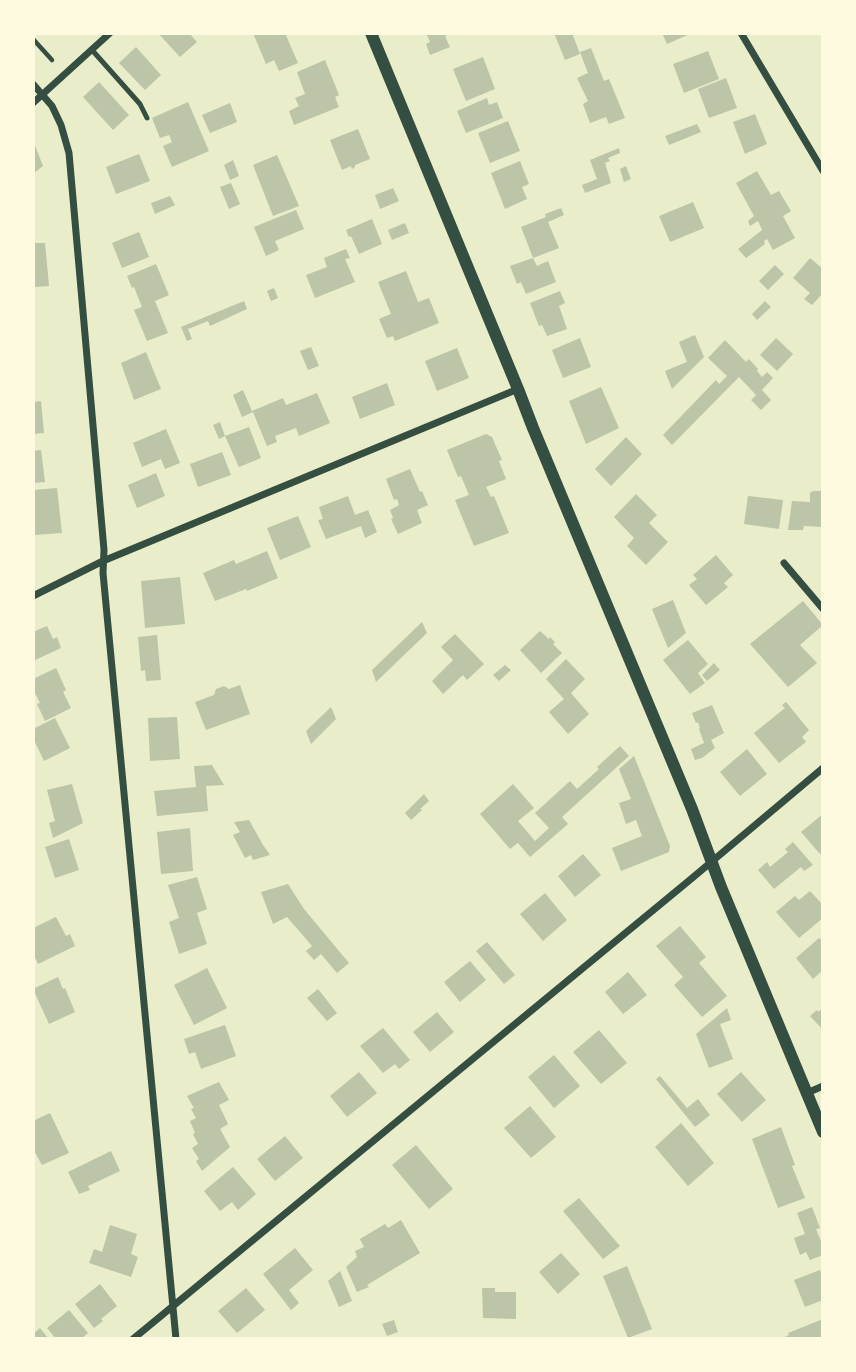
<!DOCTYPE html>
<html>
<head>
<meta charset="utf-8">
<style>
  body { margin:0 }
  #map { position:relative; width:856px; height:1372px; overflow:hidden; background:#e9edc9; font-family:"Exo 2",sans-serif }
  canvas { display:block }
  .frame { position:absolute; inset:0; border:35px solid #fefae0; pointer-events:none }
</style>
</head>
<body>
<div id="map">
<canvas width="856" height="1372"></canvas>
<div class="frame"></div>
</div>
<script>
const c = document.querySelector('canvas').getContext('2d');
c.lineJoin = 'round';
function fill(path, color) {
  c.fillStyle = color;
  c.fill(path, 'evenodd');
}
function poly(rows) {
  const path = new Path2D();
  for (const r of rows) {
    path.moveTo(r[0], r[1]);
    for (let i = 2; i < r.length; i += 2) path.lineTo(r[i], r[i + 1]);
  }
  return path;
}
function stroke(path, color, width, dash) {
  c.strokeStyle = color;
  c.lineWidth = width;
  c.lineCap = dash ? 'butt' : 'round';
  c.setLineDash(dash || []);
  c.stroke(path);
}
fill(poly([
  [158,33,189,33,197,42,180,57],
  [253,33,280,33,281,35,285,33,298,63,279,71,274,60,266,64],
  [426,33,451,33,445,36,450,47,430,55,426,44,430,42],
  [554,33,572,33,580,54,565,60],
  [662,33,692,33,667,44],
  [136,47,161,75,145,90,119,63],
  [591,48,604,81,609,79,625,118,609,124,606,117,590,123,583,104,588,101,577,78,588,73,580,52],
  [708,51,719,79,684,93,673,64],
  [483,57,495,89,466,101,453,69],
  [325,60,339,95,335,97,339,107,294,125,289,111,299,106,295,98,305,94,297,72],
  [726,78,737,108,709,118,698,89],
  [99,82,129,115,113,130,83,97],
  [487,98,489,105,497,102,503,118,466,133,457,111],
  [188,102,209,151,172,167,163,146,172,142,169,135,160,138,152,118],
  [230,103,237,122,210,133,202,115],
  [755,114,767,144,745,154,733,122],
  [508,121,520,151,490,163,478,133],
  [697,124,701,132,669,145,665,136],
  [358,129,370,159,355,165,355,167,352,169,351,166,342,170,330,140],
  [33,140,43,166,33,174],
  [619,148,620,153,608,158,610,161,605,163,611,183,585,193,582,185,597,179,590,160],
  [139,154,150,181,116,194,106,167],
  [277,155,299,206,273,216,253,165],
  [233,160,239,176,230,180,224,165],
  [520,161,529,184,522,187,527,199,505,209,491,173],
  [626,166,631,179,624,182,620,169],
  [757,171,771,195,779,191,791,211,783,216,795,238,773,250,767,239,764,241,765,244,746,258,738,249,762,230,758,221,750,226,748,221,754,216,736,183],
  [231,183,240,204,229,209,220,187],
  [393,188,399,201,380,209,375,195],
  [170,196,175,205,155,214,151,203],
  [693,202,704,228,670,242,659,216],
  [561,208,564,215,548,222,559,248,533,258,521,227,546,217,545,214],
  [296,210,304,229,275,241,279,250,266,256,254,227],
  [372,219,382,244,359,254,351,236,349,237,346,230],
  [405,223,409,233,392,240,388,230],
  [139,232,149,257,122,268,112,243],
  [33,243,45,243,49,286,33,287],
  [346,249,350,258,345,259,355,282,315,298,306,275,327,267,324,258],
  [533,258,537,266,548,261,556,282,526,294,521,282,517,284,510,266],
  [810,258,823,269,823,293,812,305,804,299,810,293,793,278],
  [156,264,169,295,155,301,168,333,147,341,134,310,142,307,134,287,132,288,127,276],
  [775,265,784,274,768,290,759,281],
  [406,271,418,302,429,298,439,323,395,341,393,336,387,338,379,319,391,314,378,282],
  [274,288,278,298,271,301,267,291],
  [560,291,565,303,559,306,567,329,547,336,542,325,539,326,530,303],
  [244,301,247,309,210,326,208,321,188,329,192,339,187,341,181,327],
  [765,301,771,307,757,320,752,314],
  [695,335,704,357,672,389,665,371,687,362,679,342],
  [580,338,591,367,563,378,552,350],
  [776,338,793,354,777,371,760,355],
  [725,340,746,362,749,359,758,369,757,371,762,377,767,372,773,378,762,390,771,400,761,410,751,400,756,395,739,377,672,445,663,435,716,380,719,384,727,376,708,358],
  [311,347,319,366,308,370,300,351],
  [457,348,469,378,437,391,425,361],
  [146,352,161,389,134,400,121,363],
  [387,383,395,405,360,419,352,397],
  [601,387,619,428,586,444,569,401],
  [243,390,252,411,283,398,286,405,317,393,330,423,299,436,296,428,275,436,277,442,267,446,253,412,242,417,233,395],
  [41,401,44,433,33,434,33,402],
  [220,422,225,436,219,439,213,425],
  [249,427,261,458,239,467,225,436],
  [166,429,180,463,165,469,161,459,142,467,133,443],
  [486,434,492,437,502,460,499,461,506,479,486,487,491,497,494,496,509,533,474,546,455,500,469,495,461,476,458,477,447,450],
  [626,437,642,454,611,486,595,469],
  [41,450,45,482,33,483,33,451],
  [222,452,231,475,198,487,190,464],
  [410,469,420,492,422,491,428,505,417,510,422,523,398,534,391,519,393,518,390,510,399,505,397,499,394,500,386,479],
  [156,473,165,496,137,508,128,485],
  [57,488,62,533,34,535,33,490],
  [813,491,823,491,823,527,804,526,803,530,788,530,792,501,810,502,810,493],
  [636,494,657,515,649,523,668,542,646,565,627,546,634,538,614,517],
  [348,496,355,515,368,510,377,532,365,538,361,526,326,539,318,520,323,519,319,507],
  [748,496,783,500,779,529,744,524],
  [298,516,311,547,280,560,267,528],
  [267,551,278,578,247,591,246,589,215,601,203,573,234,560,236,564],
  [716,555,733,575,724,583,728,587,706,605,689,585,697,579,693,575],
  [180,577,185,624,145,628,141,581],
  [673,600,686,633,668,648,652,609],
  [803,601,823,625,800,645,817,663,788,687,750,644],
  [422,622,427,633,376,682,372,670],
  [47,626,53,639,57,637,61,648,33,661,33,632],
  [540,631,549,639,550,637,555,642,553,644,562,653,541,673,520,650],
  [455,634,484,664,467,680,463,675,443,694,432,681,453,660,441,647],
  [157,635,161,680,146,681,145,670,141,671,138,637],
  [688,640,708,664,698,673,705,683,690,694,663,660],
  [566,659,585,679,571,693,589,714,568,734,549,712,564,699,546,679],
  [714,663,720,670,707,681,702,675],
  [505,665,511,670,499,681,493,675],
  [56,668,66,690,63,692,71,708,45,721,37,704,40,703,33,689,33,679],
  [240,685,250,714,206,730,195,702,214,695,216,689,224,686,229,689],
  [786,702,809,730,802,737,806,742,779,763,754,733,785,708,782,705],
  [712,705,724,733,711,740,715,748,702,758,695,760,691,749,704,743,699,729,700,728,698,722,696,723,692,713],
  [331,707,336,719,311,744,306,731],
  [177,717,180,759,150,761,148,718],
  [55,718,70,748,44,761,33,738,33,729],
  [620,746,629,756,562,817,568,824,530,857,518,843,510,849,480,814,513,784,534,808,518,821,535,841,549,828,535,813,570,781,577,789,599,769,597,767],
  [747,749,767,774,740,796,720,772],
  [634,756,670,846,669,852,621,871,612,848,642,836,636,820,626,824,619,803,631,799,619,769],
  [212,765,224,785,206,786,208,811,157,816,154,791,196,787,194,766],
  [72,784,83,823,53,838,49,823,55,821,47,790],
  [424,794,429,801,420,809,422,810,411,820,405,813],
  [823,814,823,851,820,854,801,832],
  [249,820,263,845,270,855,253,860,251,855,245,858,233,835,240,832,234,822],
  [190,828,193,871,161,874,157,832],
  [69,839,79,870,55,878,45,847],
  [793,842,813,865,804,871,801,867,774,889,758,870,767,862,770,867,788,852,785,849],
  [583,854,601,875,575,897,558,876],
  [197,877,207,909,197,913,207,944,179,954,169,922,179,918,168,885],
  [288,884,304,909,349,963,337,973,321,954,314,960,306,951,312,946,287,917,273,924,261,892],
  [810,891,823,905,823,918,799,938,776,912,795,896,799,900],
  [545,893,567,920,543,941,520,914],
  [56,917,66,936,70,934,75,946,38,964,33,953,33,928],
  [680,926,706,957,699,963,727,996,702,1017,674,985,683,977,656,946],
  [819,938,823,942,823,970,813,979,796,958],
  [487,942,515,975,504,984,476,951],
  [470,961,486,980,460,1002,444,982],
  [207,968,227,1008,194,1025,174,985],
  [628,972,647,995,623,1014,605,992],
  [58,977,63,989,65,988,75,1012,49,1024,33,989],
  [318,989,337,1013,327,1021,307,998],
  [727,1008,731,1020,720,1024,733,1059,709,1068,696,1034],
  [823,1008,823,1030,810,1016,817,1010,818,1012],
  [437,1012,454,1032,430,1052,413,1032],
  [225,1025,236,1056,201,1069,195,1052,189,1054,184,1039],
  [383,1028,410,1060,399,1069,395,1064,383,1073,360,1046],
  [599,1030,627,1063,601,1084,573,1052],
  [554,1055,580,1086,554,1108,528,1077],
  [359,1072,377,1093,347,1117,330,1096],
  [741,1072,766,1100,742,1122,717,1094],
  [660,1076,687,1108,698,1099,710,1115,695,1127,656,1079],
  [219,1082,229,1100,219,1105,228,1124,220,1129,230,1147,202,1171,196,1161,199,1159,192,1148,198,1144,193,1134,195,1133,190,1121,196,1118,191,1109,194,1108,187,1096],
  [530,1106,556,1137,531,1158,504,1128],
  [50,1113,69,1153,42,1165,33,1149,33,1121],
  [681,1123,714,1163,688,1186,655,1147],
  [781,1127,795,1165,792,1166,805,1198,778,1208,752,1139],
  [285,1136,303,1158,275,1181,257,1159],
  [416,1145,453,1189,429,1209,392,1165],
  [111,1151,120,1171,88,1186,90,1190,79,1194,68,1172],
  [233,1167,256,1194,238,1210,232,1202,220,1211,204,1191],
  [579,1198,620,1246,603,1259,563,1211],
  [812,1207,820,1228,816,1229,823,1246,823,1255,810,1260,806,1252,800,1255,794,1238,805,1234,797,1213],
  [401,1220,420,1253,367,1285,369,1287,357,1292,346,1267,357,1257,355,1251,364,1247,360,1239,385,1224,388,1228],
  [110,1225,137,1234,131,1254,138,1257,131,1277,89,1263,94,1249,102,1252],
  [295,1248,313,1270,289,1290,299,1303,291,1310,263,1274],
  [561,1253,580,1274,558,1294,539,1272],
  [627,1266,652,1329,628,1338,603,1276],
  [820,1270,823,1276,823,1300,805,1307,794,1280],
  [340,1271,352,1301,339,1307,328,1281],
  [100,1284,117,1306,101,1319,103,1321,94,1328,75,1304],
  [246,1288,265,1310,237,1333,218,1311],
  [482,1288,495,1288,495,1292,516,1292,516,1319,483,1318],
  [69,1310,88,1333,81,1339,56,1339,47,1328],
  [823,1319,823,1336,816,1339,780,1339,789,1335,788,1333],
  [394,1320,398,1332,387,1336,382,1324],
  [40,1328,49,1339,33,1339,33,1334]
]), '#bcc5a7');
stroke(poly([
  [33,39,52,60]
]), '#344e41', 4.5);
stroke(poly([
  [92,50,140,104,147,118]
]), '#344e41', 5);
stroke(poly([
  [741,33,823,171],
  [33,84,52,106,61,125,69,153,104,550,103,573,176,1339],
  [33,103,110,33],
  [784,563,823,609],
  [33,596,103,561,518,389],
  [807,1093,823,1086],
  [133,1339,691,879,823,768]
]), '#344e41', 7);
stroke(poly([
  [371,33,518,389,533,428,692,809,721,887,823,1132]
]), '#344e41', 12);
</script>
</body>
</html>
